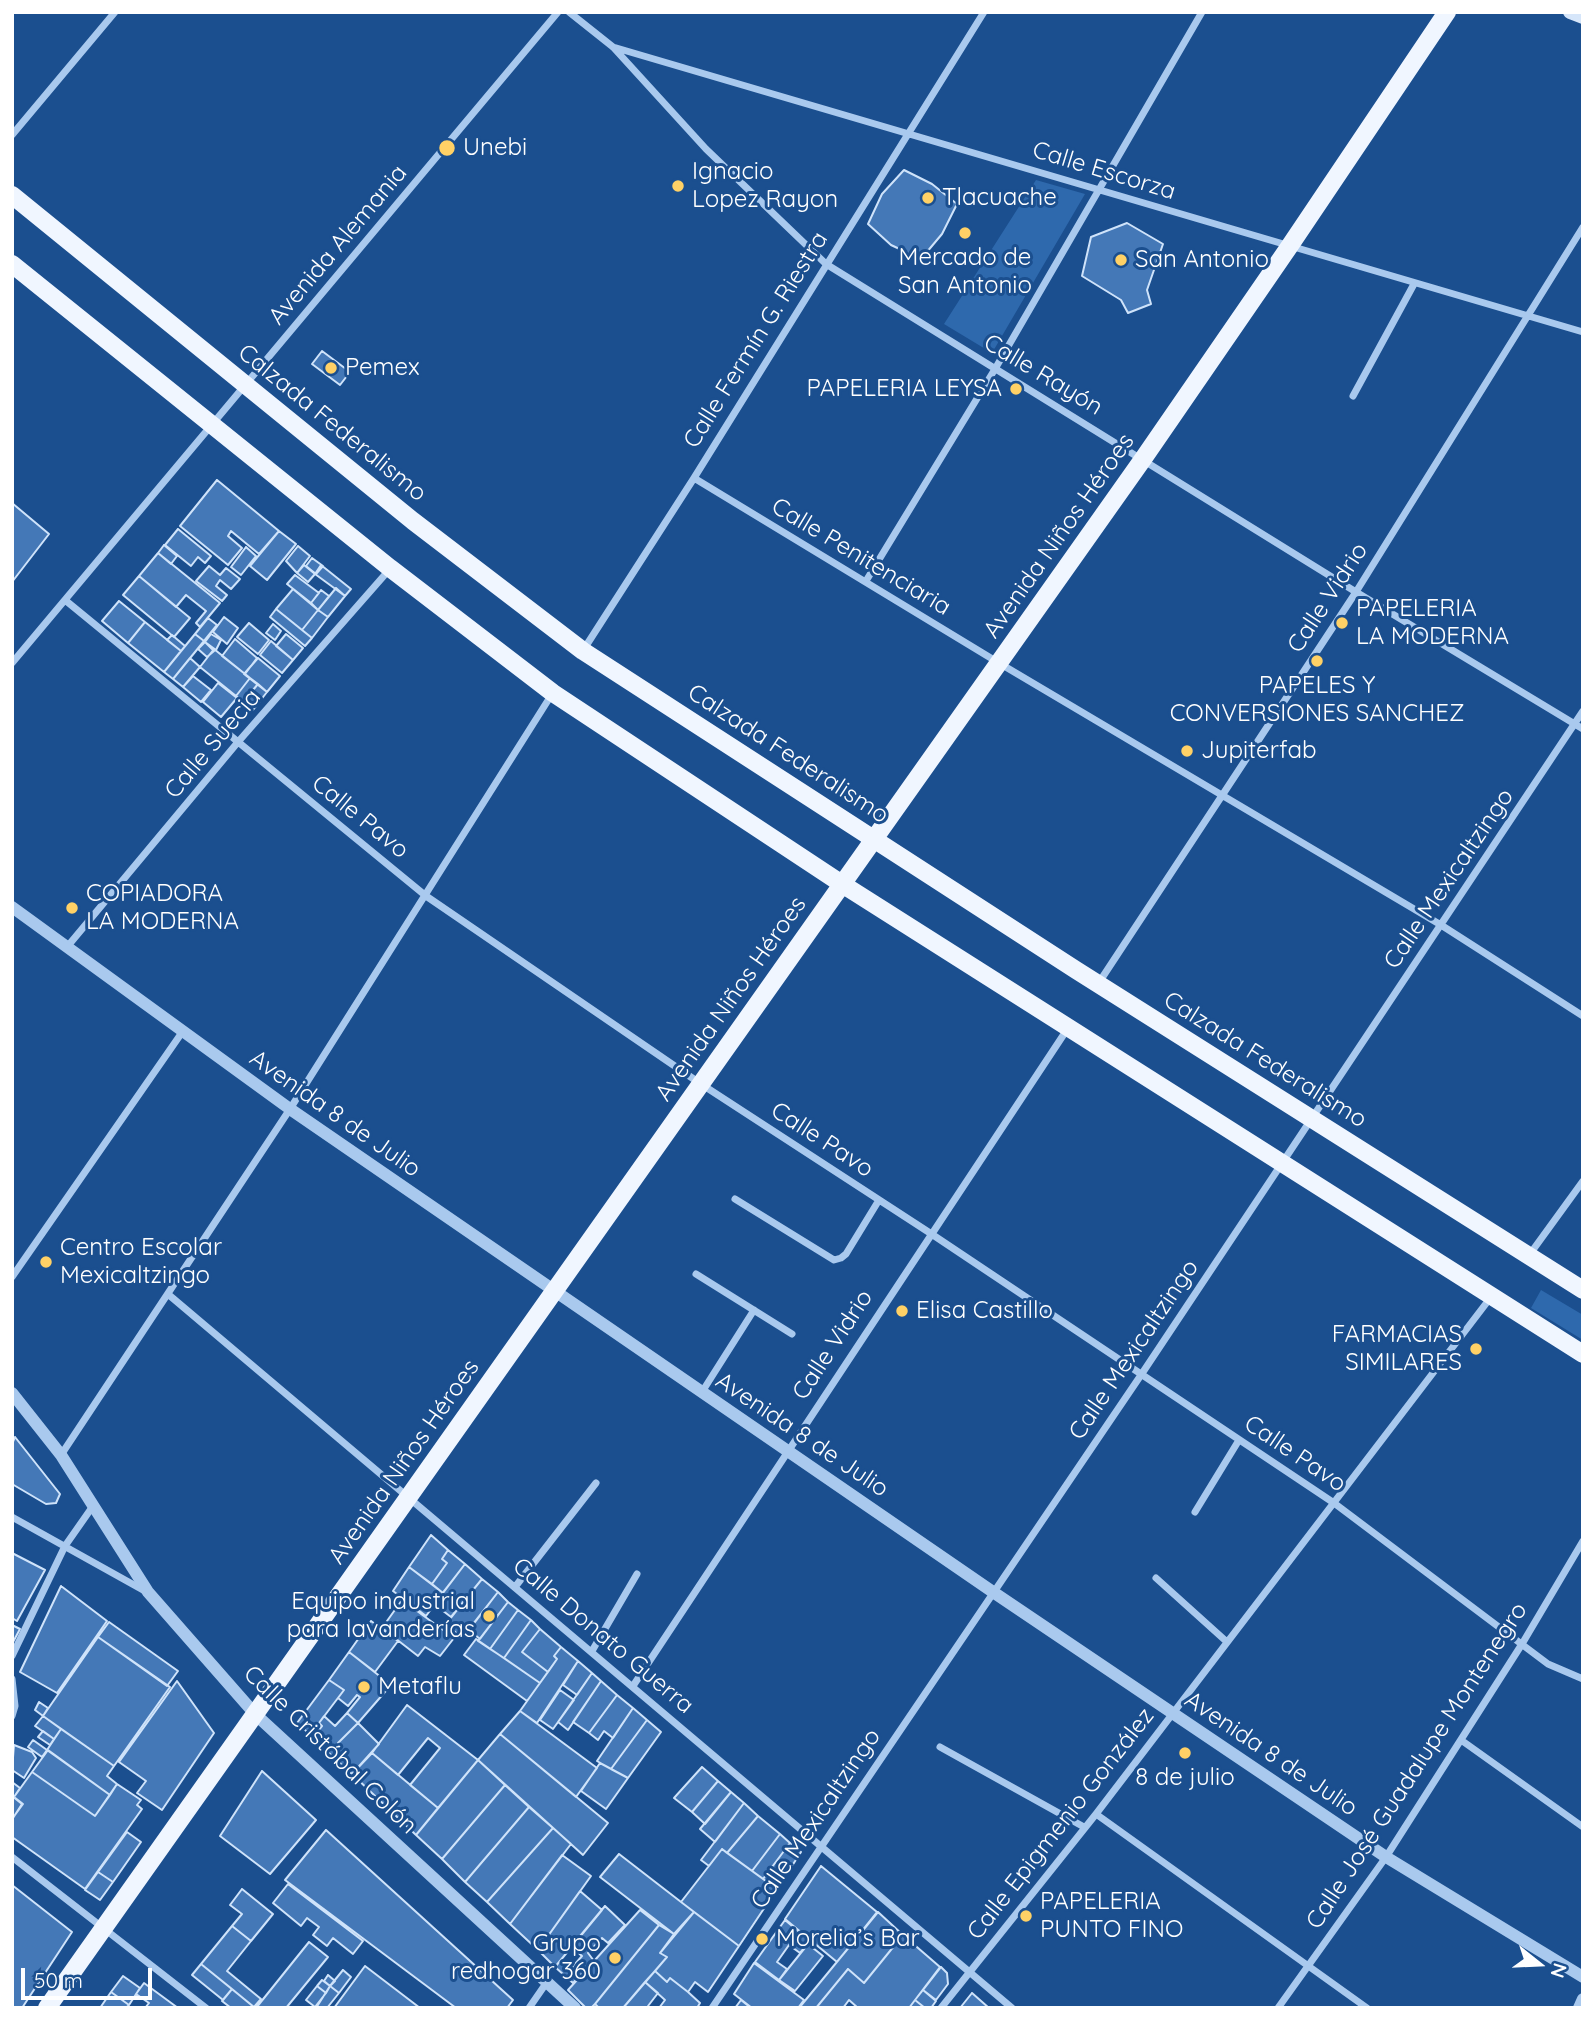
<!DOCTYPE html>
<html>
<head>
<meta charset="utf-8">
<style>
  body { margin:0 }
  #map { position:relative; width:1595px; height:2020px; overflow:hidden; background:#1b4f8f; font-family:Quicksand,sans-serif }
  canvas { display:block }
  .frame { position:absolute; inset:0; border:14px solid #fff; pointer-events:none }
  .north { position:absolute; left:1504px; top:1929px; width:70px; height:70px; -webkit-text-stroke:5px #1b4f8f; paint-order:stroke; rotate:108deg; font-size:19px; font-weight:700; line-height:28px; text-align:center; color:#fff }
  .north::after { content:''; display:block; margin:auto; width:24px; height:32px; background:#fff; clip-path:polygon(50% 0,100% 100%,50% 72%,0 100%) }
  .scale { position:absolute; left:21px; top:1968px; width:131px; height:32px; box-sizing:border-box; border:4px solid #fff; border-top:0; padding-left:9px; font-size:21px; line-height:24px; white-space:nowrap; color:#fff; -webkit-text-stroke:5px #1b4f8f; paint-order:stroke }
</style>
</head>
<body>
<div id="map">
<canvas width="1595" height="2020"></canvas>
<div class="frame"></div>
<div class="north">N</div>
<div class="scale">50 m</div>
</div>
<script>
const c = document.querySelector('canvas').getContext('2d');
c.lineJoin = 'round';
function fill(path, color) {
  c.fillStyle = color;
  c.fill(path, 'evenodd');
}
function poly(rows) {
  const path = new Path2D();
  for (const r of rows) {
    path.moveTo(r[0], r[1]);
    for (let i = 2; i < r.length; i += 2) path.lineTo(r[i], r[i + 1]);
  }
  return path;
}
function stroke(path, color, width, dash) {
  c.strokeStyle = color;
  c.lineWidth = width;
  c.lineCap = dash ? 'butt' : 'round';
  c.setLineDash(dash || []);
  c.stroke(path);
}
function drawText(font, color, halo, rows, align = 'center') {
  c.font = font + ' Quicksand,sans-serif';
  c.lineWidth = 6;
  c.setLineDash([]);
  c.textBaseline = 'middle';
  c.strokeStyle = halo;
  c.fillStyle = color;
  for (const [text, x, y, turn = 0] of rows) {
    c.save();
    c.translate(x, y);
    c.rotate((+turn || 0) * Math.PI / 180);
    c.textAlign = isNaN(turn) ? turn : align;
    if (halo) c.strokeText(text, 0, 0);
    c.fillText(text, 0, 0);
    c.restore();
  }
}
fill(poly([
  [1036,180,1085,194,992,353,944,324],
  [1541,1290,1583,1315,1583,1340,1531,1308]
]), '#2e69ad');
const building = poly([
  [904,170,932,184,957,204,942,234,921,259,891,245,868,224,882,194,904,170],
  [1127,223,1163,244,1147,290,1151,304,1128,313,1121,300,1082,276,1091,237,1127,223],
  [322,351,350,372,340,385,312,364,322,351],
  [217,480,279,531,259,554,231,531,228,536,242,548,228,565,180,526,217,480],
  [12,503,49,534,12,582,12,503],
  [178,529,211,556,205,563,198,557,191,566,165,545,178,529],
  [279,531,296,544,267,580,250,566,279,531],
  [164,545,177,556,171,564,158,553,164,545],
  [298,546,310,556,297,573,286,561,298,546],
  [246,547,256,556,241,575,231,567,246,547],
  [158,553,220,603,200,627,196,623,206,611,186,595,176,607,139,576,158,553],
  [312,558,323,566,316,574,306,566,312,558],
  [304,565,315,574,308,582,297,573,304,565],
  [321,565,351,589,345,596,315,574,321,565],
  [209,566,220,575,226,568,240,579,231,589,220,580,216,586,227,595,222,601,196,581,209,566],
  [295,575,319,593,311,603,287,584,295,575],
  [139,576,190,618,174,637,123,595,139,576],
  [336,588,345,596,328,617,318,610,336,588],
  [293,589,318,610,302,630,276,609,293,589],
  [321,590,329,596,318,610,311,603,321,590],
  [119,601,145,622,128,643,102,621,119,601],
  [276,609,312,638,305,646,270,617,276,609],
  [318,610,328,617,312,638,302,630,318,610],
  [224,617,238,628,227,644,213,632,224,617],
  [208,618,217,625,204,641,195,634,208,618],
  [145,622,181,651,164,672,128,643,145,622],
  [249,623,269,640,258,654,237,637,249,623],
  [273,624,281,631,275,640,266,633,273,624],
  [195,634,204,641,173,679,164,672,195,634],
  [211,634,221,640,216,650,205,642,211,634],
  [286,634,303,648,293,660,276,646,286,634],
  [172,635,185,646,181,651,167,640,172,635],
  [235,639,257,658,245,674,222,656,235,639],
  [271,641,293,660,282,673,260,655,271,641],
  [205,642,214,651,207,657,198,649,205,642],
  [214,649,250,678,236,696,200,667,214,649],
  [190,658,200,667,183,687,173,679,190,658],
  [258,658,280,676,267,692,244,674,258,658],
  [193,676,211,690,201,702,183,687,193,676],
  [250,678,258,684,243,702,236,696,250,678],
  [218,683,237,698,221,717,203,702,218,683],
  [258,684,267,692,253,710,243,702,258,684],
  [15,1437,60,1494,56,1503,46,1504,12,1484,12,1444,15,1437],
  [431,1535,448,1550,442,1559,447,1563,432,1584,409,1567,431,1535],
  [448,1550,465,1564,443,1593,432,1584,447,1563,442,1559,448,1550],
  [12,1553,45,1570,17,1621,12,1618,12,1553],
  [465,1564,482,1579,451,1617,434,1604,465,1564],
  [409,1567,443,1593,426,1616,393,1591,409,1567],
  [482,1579,498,1592,462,1638,446,1624,482,1579],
  [61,1586,107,1621,57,1693,20,1672,61,1586],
  [498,1592,508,1602,480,1639,469,1630,498,1592],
  [402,1600,454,1638,440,1656,425,1647,418,1656,382,1628,402,1600],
  [508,1602,518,1610,490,1649,478,1641,508,1602],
  [518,1610,531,1620,504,1658,490,1649,518,1610],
  [531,1620,540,1629,522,1652,548,1672,540,1683,504,1658,531,1620],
  [371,1621,398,1641,375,1672,349,1652,371,1621],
  [109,1622,178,1671,167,1686,98,1637,109,1622],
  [12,1625,20,1629,12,1644,12,1625],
  [540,1629,561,1647,554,1656,557,1659,548,1672,522,1652,540,1629],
  [98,1637,170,1687,114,1766,43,1716,98,1637],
  [476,1639,540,1683,527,1701,464,1655,476,1639],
  [561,1647,578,1661,537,1723,520,1711,557,1659,554,1656,561,1647],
  [349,1652,391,1685,358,1723,347,1713,360,1697,357,1695,348,1706,338,1698,344,1690,329,1680,349,1652],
  [578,1661,592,1673,577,1695,563,1685,578,1661],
  [592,1673,601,1681,568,1730,558,1722,592,1673],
  [329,1680,344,1690,319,1723,322,1726,313,1737,297,1723,329,1680],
  [177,1681,214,1733,162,1810,137,1793,146,1781,119,1762,177,1681],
  [601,1681,617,1695,589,1733,573,1722,601,1681],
  [560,1690,574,1700,553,1729,540,1720,560,1690],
  [617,1695,633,1708,613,1738,604,1731,598,1740,589,1733,617,1695],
  [39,1702,48,1708,43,1716,35,1710,39,1702],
  [407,1705,478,1760,438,1808,410,1785,440,1748,428,1738,398,1775,372,1753,407,1705],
  [633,1708,647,1720,611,1769,597,1761,633,1708],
  [520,1711,597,1768,576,1797,500,1734,520,1711],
  [347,1713,358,1723,338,1743,342,1747,332,1756,313,1737,322,1726,319,1723,324,1716,335,1726,347,1713],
  [43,1716,61,1729,54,1739,35,1726,43,1716],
  [647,1720,661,1732,628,1778,611,1769,647,1720],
  [358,1723,379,1744,352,1774,332,1756,342,1747,338,1743,358,1723],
  [61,1729,114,1766,107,1776,117,1784,110,1795,47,1750,61,1729],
  [43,1731,54,1739,50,1745,38,1737,43,1731],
  [500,1734,608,1823,583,1855,478,1760,500,1734],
  [33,1740,47,1750,42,1757,28,1747,33,1740],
  [14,1745,32,1752,36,1758,24,1778,12,1770,14,1745],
  [48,1750,110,1795,95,1816,32,1772,48,1750],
  [372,1753,438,1808,416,1835,352,1774,372,1753],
  [478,1760,505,1785,442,1859,416,1835,478,1760],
  [600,1763,628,1778,606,1809,581,1791,600,1763],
  [702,1767,718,1781,692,1812,674,1798,702,1767],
  [262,1771,316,1820,270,1874,220,1836,262,1771],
  [32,1772,95,1816,117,1784,141,1800,137,1805,142,1809,85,1889,12,1837,12,1819,23,1804,14,1797,32,1772],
  [718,1781,731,1792,705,1824,692,1812,718,1781],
  [12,1782,20,1788,14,1797,12,1796,12,1782],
  [505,1785,529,1807,465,1882,442,1859,505,1785],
  [731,1792,744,1803,715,1842,700,1829,731,1792],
  [12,1796,22,1804,13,1818,12,1818,12,1796],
  [744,1803,758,1816,727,1853,722,1849,709,1866,701,1860,744,1803],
  [529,1807,553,1828,487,1902,465,1882,529,1807],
  [758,1816,780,1834,752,1871,727,1853,758,1816],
  [553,1828,571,1844,510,1924,487,1902,553,1828],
  [326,1830,513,2000,507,2008,456,2008,285,1880,326,1830],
  [127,1832,141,1842,113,1882,98,1872,127,1832],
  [780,1834,790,1843,763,1879,752,1871,780,1834],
  [790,1843,801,1852,777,1889,763,1879,790,1843],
  [722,1849,777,1889,739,1946,681,1902,722,1849],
  [619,1854,694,1912,674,1934,600,1877,619,1854],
  [562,1855,591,1876,538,1950,510,1924,562,1855],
  [821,1866,877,1912,837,1962,785,1919,821,1866],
  [98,1872,113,1882,100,1900,85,1890,98,1872],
  [288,1884,363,1941,353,1954,333,1938,327,1946,313,1935,319,1927,307,1918,301,1926,273,1903,288,1884],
  [12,1885,72,1932,22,2008,12,2008,12,1885],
  [242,1889,273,1914,251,1941,232,1926,242,1914,230,1905,242,1889],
  [580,1891,602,1910,555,1967,538,1950,580,1891],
  [605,1906,625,1925,608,1943,602,1938,588,1953,594,1961,573,1983,555,1967,560,1961,570,1970,582,1956,571,1947,605,1906],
  [640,1910,659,1925,595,2004,591,2008,586,2008,568,1990,640,1910],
  [694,1912,739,1946,708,1992,695,1982,688,1992,670,1978,667,1982,655,1971,667,1957,660,1953,694,1912],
  [878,1912,903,1935,864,1983,848,1969,816,2008,799,2008,878,1912],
  [785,1920,810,1941,800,1953,789,1945,777,1962,787,1969,779,1980,755,1962,785,1920],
  [659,1925,674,1934,660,1953,667,1957,623,2008,599,2008,595,2004,659,1925],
  [232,1926,251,1941,227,1971,261,1999,254,2007,201,1964,232,1926],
  [903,1935,940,1967,909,2008,858,2008,849,2000,843,2008,816,2008,848,1969,864,1983,903,1935],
  [309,1942,328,1957,286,2008,256,2008,309,1942],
  [808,1944,823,1956,795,1991,779,1980,808,1944],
  [754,1963,804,2000,798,2008,752,2008,734,1994,754,1963],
  [201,1964,232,1989,223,2000,192,1975,201,1964],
  [365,1966,420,2008,334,2008,365,1966],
  [941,1967,947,1973,948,1984,936,2000,923,1990,941,1967],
  [343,1970,351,1977,339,1993,330,1986,343,1970],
  [655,1971,667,1982,670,1978,688,1992,700,2003,697,2008,659,2008,665,2000,645,1982,655,1971],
  [328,1975,335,1981,330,1986,324,1981,328,1975],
  [123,1976,140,1988,129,2005,111,1992,123,1976],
  [322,1980,330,1986,326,1993,317,1986,322,1980],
  [645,1982,658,1993,648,2006,650,2008,623,2008,645,1982],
  [144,1983,178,2008,145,2008,149,2003,136,1994,144,1983],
  [317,1986,326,1993,315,2007,306,2000,317,1986],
  [330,1986,339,1993,327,2008,316,2008,330,1986],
  [232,1989,255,2008,231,2008,222,2001,232,1989],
  [923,1990,936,2001,931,2008,925,2008,915,2000,923,1990],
  [111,1992,129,2005,126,2008,100,2008,111,1992],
  [972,1993,989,2008,960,2008,972,1993],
  [741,2000,751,2008,735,2008,741,2000],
  [915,2000,925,2008,909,2008,915,2000]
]);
fill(building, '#4478b7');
stroke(building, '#cfe3fa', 2);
stroke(poly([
  [569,12,613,47,706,149,826,264,1356,592,1583,729],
  [613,47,1583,332],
  [12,135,115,12],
  [1353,396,1414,284],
  [694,478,999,663,1441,925,1583,1016],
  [866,581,995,369,1202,12],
  [65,600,426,896,701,1084,930,1233,1334,1503,1548,1664,1583,1679],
  [584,649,694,478,984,12],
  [12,663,558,12],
  [67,947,238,742,389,570],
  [1098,984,1356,592,1583,227],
  [735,1199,834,1260,841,1258,846,1254,879,1200],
  [1530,1254,1583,1181],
  [696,1274,792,1334],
  [12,1277,183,1031],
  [169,1295,1012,2008],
  [702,1392,754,1310],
  [61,1455,290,1109,552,694],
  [1195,1512,1239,1440],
  [12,1517,143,1590],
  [1156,1578,1227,1642],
  [515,1587,596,1483],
  [592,1651,637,1574],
  [12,1656,65,1546,93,1506],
  [12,1679,15,1706,12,1716],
  [633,1686,1068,1028],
  [1461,1740,1583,1827],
  [940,1747,1084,1827],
  [1096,1814,1367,2008],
  [12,1857,206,2008],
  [529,2008,547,1982],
  [712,2008,1141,1375,1583,711],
  [941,2008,1096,1814,1491,1297],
  [1278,2008,1386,1857,1522,1644,1583,1541]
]), '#a9c9ee', 7);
stroke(poly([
  [12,907,290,1109,993,1592,1386,1857,1583,1977],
  [12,1393,61,1455,148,1592,255,1714,575,2008],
  [1579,2008,1583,1999]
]), '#a9c9ee', 12);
stroke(poly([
  [1570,12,1583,17]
]), '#d6e6fa', 14);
stroke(poly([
  [12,195,413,521,583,651,1076,970,1583,1290],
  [12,264,390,568,553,693,842,884,1583,1354],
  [47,2008,1143,459,1289,247,1447,12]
]), '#f0f6ff', 18);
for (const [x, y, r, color] of [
  [447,148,9,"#ffd166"],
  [678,186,7,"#ffd166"],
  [928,198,7,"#ffd166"],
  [965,233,7,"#ffd166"],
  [1121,260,7,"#ffd166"],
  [331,368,7,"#ffd166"],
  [1016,389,7,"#ffd166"],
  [1342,623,7,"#ffd166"],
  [1317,661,7,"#ffd166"],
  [1187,751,7,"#ffd166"],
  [72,908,7,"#ffd166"],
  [46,1262,7,"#ffd166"],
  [902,1311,7,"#ffd166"],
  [1476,1349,7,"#ffd166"],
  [489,1616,7,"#ffd166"],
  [364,1687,7,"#ffd166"],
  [1185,1753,7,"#ffd166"],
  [1026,1916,7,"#ffd166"],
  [762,1939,7,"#ffd166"],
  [615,1958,7,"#ffd166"]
]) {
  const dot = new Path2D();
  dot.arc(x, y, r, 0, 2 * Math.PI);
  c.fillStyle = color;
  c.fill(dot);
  stroke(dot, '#1b4f8f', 2.5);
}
drawText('24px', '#fff', '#1b4f8f', [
  ["Unebi",463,148],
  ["Ignacio",692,172],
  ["Lopez Rayon",692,200],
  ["Tlacuache",942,198],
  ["Mercado de",965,258,"center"],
  ["San Antonio",965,286,"center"],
  ["San Antonio",1135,260],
  ["Pemex",345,368],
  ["PAPELERIA LEYSA",1002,389,"right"],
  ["PAPELERIA",1356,609],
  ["LA MODERNA",1356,637],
  ["PAPELES Y",1317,686,"center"],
  ["CONVERSIONES SANCHEZ",1317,714,"center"],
  ["Jupiterfab",1201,751],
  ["COPIADORA",86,894],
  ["LA MODERNA",86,922],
  ["Centro Escolar",60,1248],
  ["Mexicaltzingo",60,1276],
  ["Elisa Castillo",916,1311],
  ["FARMACIAS",1462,1335,"right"],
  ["SIMILARES",1462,1363,"right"],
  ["Equipo industrial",475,1602,"right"],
  ["para lavanderías",475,1630,"right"],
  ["Metaflu",378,1687],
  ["8 de julio",1185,1778,"center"],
  ["PAPELERIA",1040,1902],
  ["PUNTO FINO",1040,1930],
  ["Morelia’s Bar",776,1939],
  ["Grupo",601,1944,"right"],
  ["redhogar 360",601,1972,"right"]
], 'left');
drawText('24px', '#fff', '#1b4f8f', [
  ["Calle Escorza",1104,171,17],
  ["Avenida Alemania",338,245,-50],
  ["Calle Fermín G. Riestra",756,340,-58],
  ["Calle Rayón",1043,375,31],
  ["Calzada Federalismo",332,423,39],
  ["Avenida Niños Héroes",1059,536,-55],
  ["Calle Penitenciaria",861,557,31],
  ["Calle Vidrio",1328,598,-57],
  ["Calle Suecia",213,744,-50],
  ["Calzada Federalismo",788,754,33],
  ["Calle Pavo",360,817,39],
  ["Calle Mexicaltzingo",1449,879,-56],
  ["Avenida Niños Héroes",731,999,-55],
  ["Calzada Federalismo",1265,1060,32],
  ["Avenida 8 de Julio",335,1114,35],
  ["Calle Pavo",822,1140,33],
  ["Calle Vidrio",833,1345,-57],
  ["Calle Mexicaltzingo",1134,1350,-56],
  ["Avenida 8 de Julio",802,1435,34],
  ["Calle Pavo",1295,1454,34],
  ["Avenida Niños Héroes",404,1462,-55],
  ["Calle Donato Guerra",603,1636,40],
  ["Calle Cristóbal Colón",330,1750,44],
  ["Avenida 8 de Julio",1271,1754,34],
  ["Calle José Guadalupe Montenegro",1417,1766,-57],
  ["Calle Mexicaltzingo",816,1819,-56],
  ["Calle Epigmenio González",1061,1824,-52]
]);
</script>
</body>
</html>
